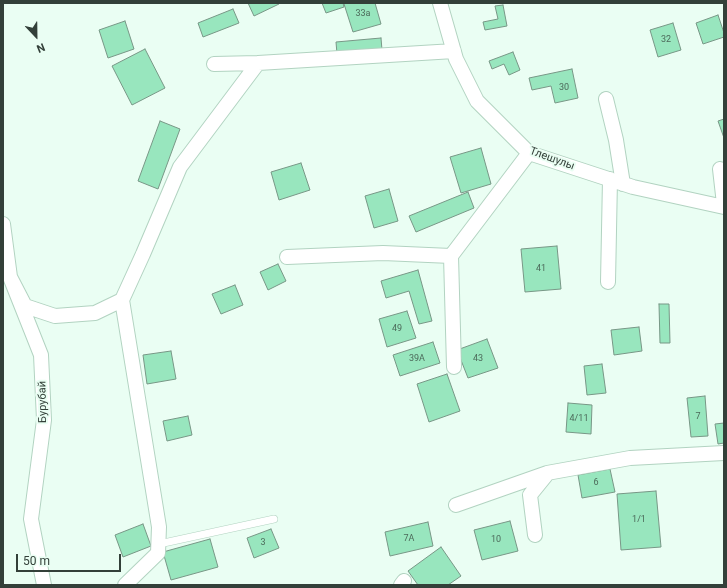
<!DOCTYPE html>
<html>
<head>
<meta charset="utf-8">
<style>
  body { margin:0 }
  #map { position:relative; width:727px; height:588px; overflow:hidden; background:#eafef3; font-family:Roboto,sans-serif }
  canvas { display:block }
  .frame { position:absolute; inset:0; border:4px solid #334039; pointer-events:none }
  .north { position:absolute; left:16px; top:16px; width:40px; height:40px; -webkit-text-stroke:3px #eafef3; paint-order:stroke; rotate:158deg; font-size:11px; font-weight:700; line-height:16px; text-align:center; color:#334039 }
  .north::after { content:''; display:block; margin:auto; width:14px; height:18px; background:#334039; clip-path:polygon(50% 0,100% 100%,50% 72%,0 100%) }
  .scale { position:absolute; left:16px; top:554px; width:105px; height:18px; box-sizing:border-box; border:2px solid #334039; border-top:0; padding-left:5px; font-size:12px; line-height:14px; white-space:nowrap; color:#334039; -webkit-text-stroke:3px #eafef3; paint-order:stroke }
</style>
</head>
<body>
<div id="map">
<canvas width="727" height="588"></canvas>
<div class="frame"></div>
<div class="north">N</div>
<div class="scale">50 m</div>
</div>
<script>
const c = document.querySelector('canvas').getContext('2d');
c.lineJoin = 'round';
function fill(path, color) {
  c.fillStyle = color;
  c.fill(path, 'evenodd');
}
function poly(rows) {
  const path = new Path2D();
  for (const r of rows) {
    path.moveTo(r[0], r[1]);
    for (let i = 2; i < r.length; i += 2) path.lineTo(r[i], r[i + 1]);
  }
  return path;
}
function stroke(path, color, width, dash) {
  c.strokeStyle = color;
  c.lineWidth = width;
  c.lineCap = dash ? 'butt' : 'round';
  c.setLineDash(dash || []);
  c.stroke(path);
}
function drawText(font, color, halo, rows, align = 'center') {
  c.font = font + ' Roboto,sans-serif';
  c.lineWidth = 4;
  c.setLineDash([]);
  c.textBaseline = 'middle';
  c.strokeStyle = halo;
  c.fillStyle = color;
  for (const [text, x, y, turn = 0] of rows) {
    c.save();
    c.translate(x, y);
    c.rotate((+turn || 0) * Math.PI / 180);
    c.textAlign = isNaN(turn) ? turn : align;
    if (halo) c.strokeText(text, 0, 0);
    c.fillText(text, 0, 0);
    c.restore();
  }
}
const building = poly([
  [248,3,279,3,279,4,254,16,248,3],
  [322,3,343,3,344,7,326,13,322,3],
  [346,3,375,3,381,24,353,32,344,4,346,3],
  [503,5,507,26,485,30,483,22,498,19,495,6,503,5],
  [233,9,239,23,203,37,198,23,233,9],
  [718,15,724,33,724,37,703,44,696,23,718,15],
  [125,21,134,49,108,58,99,30,125,21],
  [673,23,681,50,658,57,650,30,673,23],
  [381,38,382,50,337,54,336,42,381,38],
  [145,49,165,88,132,105,112,66,145,49],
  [513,52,520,70,509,75,504,64,492,69,489,61,513,52],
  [572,69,578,98,555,103,551,86,532,90,529,78,572,69],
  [724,119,724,138,718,121,724,119],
  [160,121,180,129,158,189,138,181,160,121],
  [481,148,491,184,461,193,450,157,481,148],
  [301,163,310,190,279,200,271,172,301,163],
  [389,189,398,221,374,228,365,196,389,189],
  [468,192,474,208,416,232,409,216,468,192],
  [557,246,561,289,525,292,521,249,557,246],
  [278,264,286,281,268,290,260,272,278,264],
  [418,270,432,321,419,324,409,291,386,298,381,281,418,270],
  [235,285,243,305,221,314,212,294,235,285],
  [659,304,669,304,670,343,660,343,659,304],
  [407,311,416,338,387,347,379,319,407,311],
  [639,327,642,351,614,355,611,330,639,327],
  [487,339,498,368,468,378,457,350,487,339],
  [433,342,440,363,400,376,393,355,433,342],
  [171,351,176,379,147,384,143,355,171,351],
  [602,364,606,393,587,395,584,366,602,364],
  [447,374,460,411,429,422,417,384,447,374],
  [705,396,708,436,691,437,687,398,705,396],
  [568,403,592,405,591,434,566,432,568,403],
  [188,416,192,435,167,441,163,421,188,416],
  [724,423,724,443,718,444,715,424,724,423],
  [610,469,615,492,582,498,578,475,610,469],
  [656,491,661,547,621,550,617,494,656,491],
  [510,521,518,551,482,560,474,530,510,521],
  [428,522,433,546,390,556,385,532,428,522],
  [143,524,151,546,123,557,115,535,143,524],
  [271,529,279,548,254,558,247,538,271,529],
  [210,539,218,567,171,580,163,552,210,539],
  [441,547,461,576,448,585,418,585,408,571,441,547]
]);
fill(building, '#98e6be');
stroke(building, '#789786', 1);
const lane = poly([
  [159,544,274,519]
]);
const street = poly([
  [440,3,456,59,477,101,529,153,633,187,724,207],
  [214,64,258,63],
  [606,99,616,140,623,184],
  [720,169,724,204],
  [3,224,10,277,41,355,44,420,31,519,44,585],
  [287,257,383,253,451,256],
  [10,277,25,306,55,316,95,313,122,300,143,254,180,167,258,63,454,51],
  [608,282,610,179],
  [122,300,159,527,158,553,125,585],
  [454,367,451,256,529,153],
  [456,505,547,473,630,458,724,453],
  [535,535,530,495,547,474],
  [401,585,404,581]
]);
stroke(lane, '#b2d3c1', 8);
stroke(street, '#b2d3c1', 16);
stroke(lane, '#fff', 7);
stroke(street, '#fff', 14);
drawText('9px', '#4c6a5a', null, [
  ["33а",363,14],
  ["32",666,40],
  ["30",564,88],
  ["41",541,269],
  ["49",397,329],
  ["39А",417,359],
  ["43",478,359],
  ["7",698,417],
  ["4/11",579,419],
  ["6",596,483],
  ["1/1",639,520],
  ["7А",409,539],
  ["10",496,540],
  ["3",263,543]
]);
drawText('11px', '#334039', '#eafef3', [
  ["Тлешулы",552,159,20],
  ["Бурубай",43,402,-91]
]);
</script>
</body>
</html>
